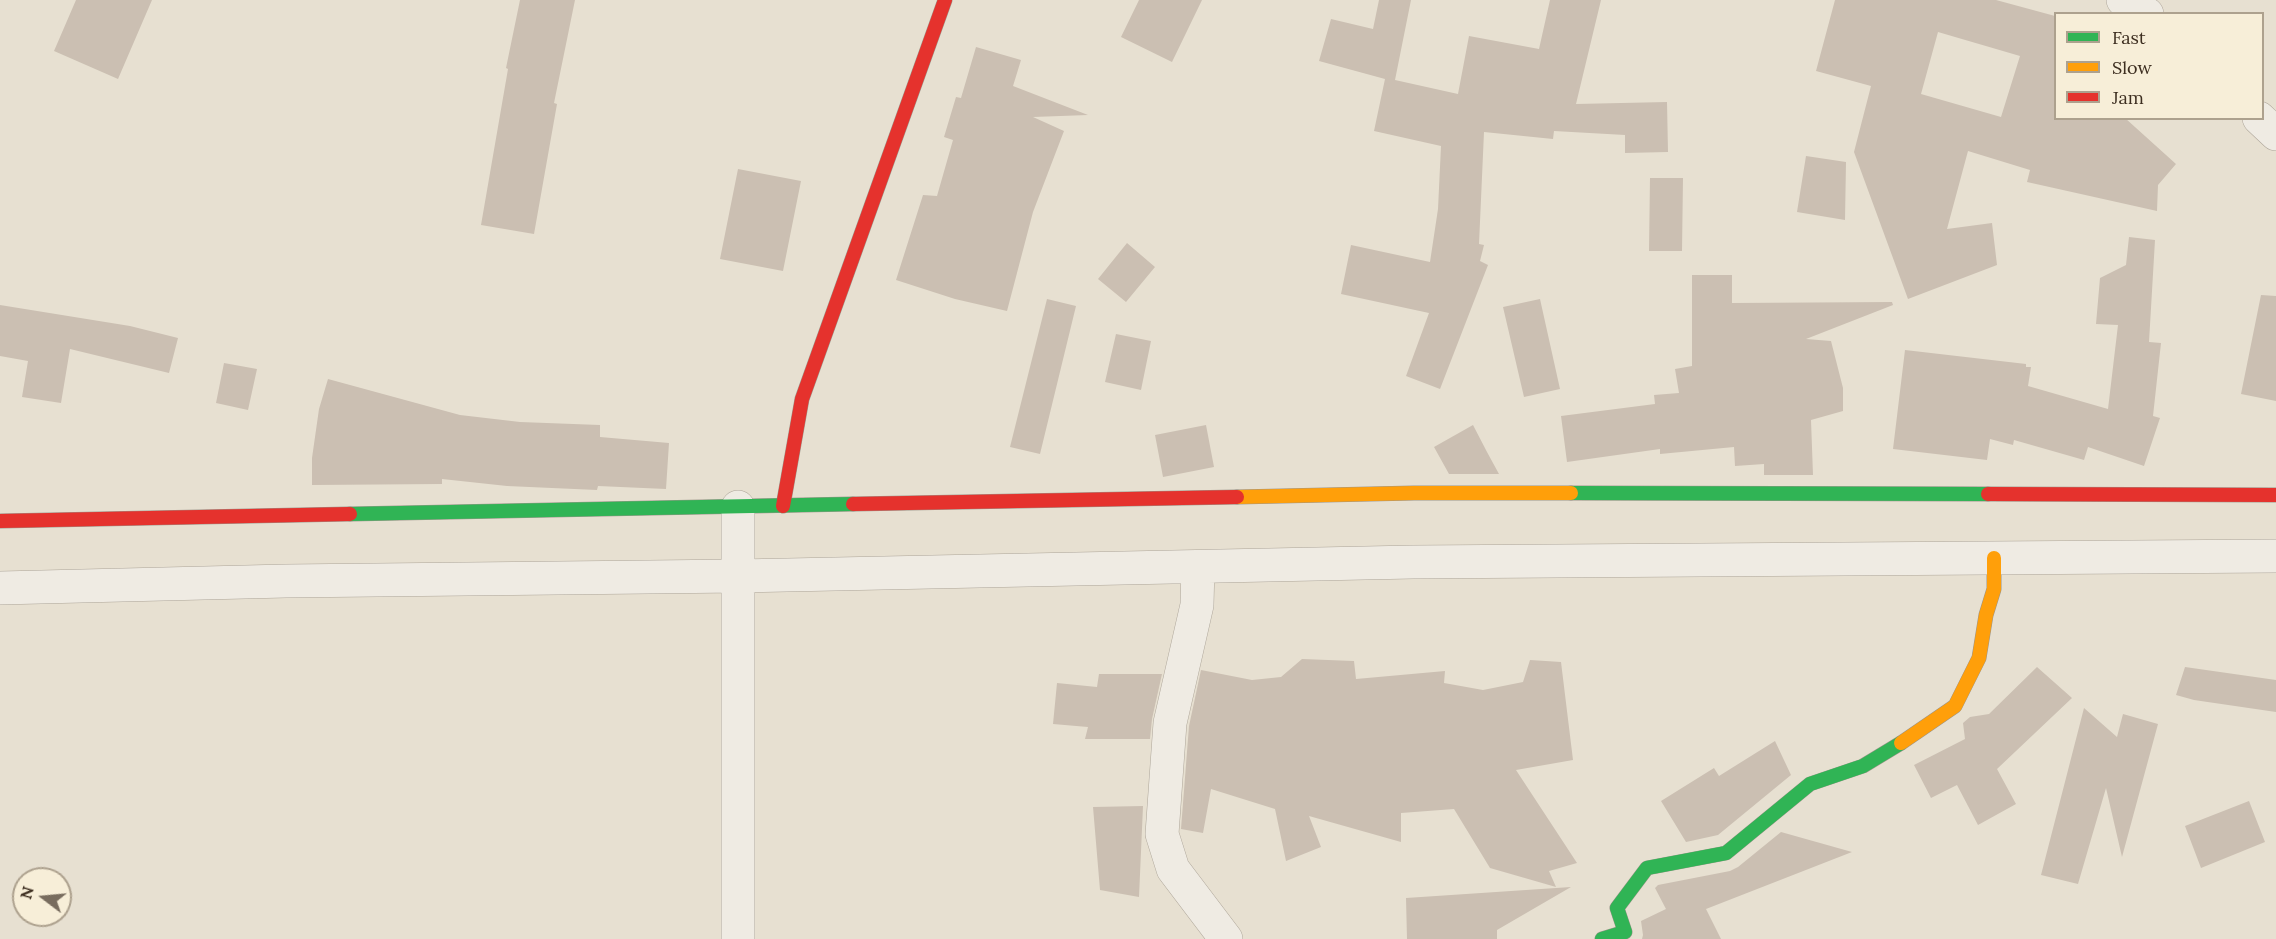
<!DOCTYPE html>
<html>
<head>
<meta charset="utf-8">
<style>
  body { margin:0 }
  #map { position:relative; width:2276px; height:939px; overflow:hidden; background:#e7e0d1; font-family:Lora,serif }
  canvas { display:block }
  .legend { position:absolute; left:2054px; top:12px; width:210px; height:108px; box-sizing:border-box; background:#f7eed8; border:2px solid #ada18e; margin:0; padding:8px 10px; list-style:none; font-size:18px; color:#3d2e20 }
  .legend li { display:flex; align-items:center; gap:12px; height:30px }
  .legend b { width:30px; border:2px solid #ada18e }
  .north { position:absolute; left:12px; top:867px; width:60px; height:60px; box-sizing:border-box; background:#f7eed8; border:2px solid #ada18e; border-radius:50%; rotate:286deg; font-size:16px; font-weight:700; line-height:24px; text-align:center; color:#3d2e20 }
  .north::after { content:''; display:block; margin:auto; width:21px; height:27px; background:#786c5e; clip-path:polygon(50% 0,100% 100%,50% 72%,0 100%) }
</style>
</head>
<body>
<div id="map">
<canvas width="2276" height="939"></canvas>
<ul class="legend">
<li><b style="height:8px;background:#30b455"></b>Fast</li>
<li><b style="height:8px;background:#ff9f0a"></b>Slow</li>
<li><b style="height:8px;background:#e5322d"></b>Jam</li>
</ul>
<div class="north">N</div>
</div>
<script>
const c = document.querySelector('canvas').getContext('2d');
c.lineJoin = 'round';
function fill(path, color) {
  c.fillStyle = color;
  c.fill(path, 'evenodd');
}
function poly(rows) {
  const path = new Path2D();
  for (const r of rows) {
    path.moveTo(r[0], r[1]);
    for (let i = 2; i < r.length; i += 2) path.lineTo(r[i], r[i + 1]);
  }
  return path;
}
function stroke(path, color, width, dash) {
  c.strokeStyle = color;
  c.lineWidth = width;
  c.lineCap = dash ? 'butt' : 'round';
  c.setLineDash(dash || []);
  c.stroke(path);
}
fill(poly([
  [76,0,152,0,118,79,54,51],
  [520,0,575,0,554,103,557,104,534,234,481,225,508,69,506,68],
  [1139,0,1202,0,1172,62,1121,37],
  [1379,0,1411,0,1395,80,1458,94,1469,36,1539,49,1550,0,1601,0,1576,104,1667,102,1668,152,1625,153,1625,135,1554,131,1553,139,1484,132,1479,244,1484,245,1480,261,1488,265,1440,389,1406,376,1429,313,1341,294,1351,245,1430,262,1438,209,1441,146,1374,131,1385,79,1319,61,1331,19,1373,29],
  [1835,0,1996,0,2055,16,2055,118,2125,118,2176,164,2158,185,2157,211,2027,182,2030,170,1968,151,1947,229,1992,223,1997,265,1908,299,1854,152,1871,86,1816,71],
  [1938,32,2020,56,2001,117,1921,94],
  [976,47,1021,60,1013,86,1088,115,1033,117,1064,131,1033,212,1007,311,955,299,896,280,923,195,937,196,953,140,944,137,956,97,961,98],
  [1806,156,1846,162,1845,220,1797,212],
  [738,169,801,181,783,271,720,259],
  [1650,178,1683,178,1682,251,1649,251],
  [2129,237,2155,240,2149,342,2161,343,2153,416,2160,418,2144,466,2088,447,2084,460,2014,440,2013,445,1990,439,1987,460,1893,449,1905,350,2026,364,2026,367,2031,367,2028,386,2108,409,2118,325,2096,324,2100,278,2126,265],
  [1127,243,1155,267,1126,302,1098,279],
  [1692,275,1732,275,1732,303,1892,302,1893,305,1806,339,1831,341,1843,388,1843,411,1811,420,1813,475,1764,475,1764,464,1735,466,1734,447,1660,454,1660,449,1567,462,1561,416,1655,404,1654,395,1679,393,1675,369,1692,366],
  [2261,295,2276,296,2276,401,2241,394],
  [1047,299,1076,306,1040,454,1010,447],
  [1540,299,1560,389,1524,397,1503,307],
  [0,305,130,326,178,338,169,373,70,349,61,403,22,397,28,361,0,356],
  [1116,334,1151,341,1141,390,1105,382],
  [224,363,257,369,248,410,216,403],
  [328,379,460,415,520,422,600,425,600,437,669,443,666,489,598,486,597,490,507,486,442,479,442,484,312,485,312,458,319,409],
  [1206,425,1214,467,1163,477,1155,435],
  [1473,425,1487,452,1499,474,1449,474,1434,447],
  [1302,659,1354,661,1356,679,1445,671,1444,683,1483,690,1523,682,1530,660,1561,662,1573,760,1516,770,1577,863,1549,871,1556,887,1490,868,1454,809,1401,813,1401,842,1309,816,1321,847,1286,861,1275,809,1211,789,1203,833,1181,829,1189,726,1201,670,1252,680,1281,677],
  [2037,667,2072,698,1997,769,2016,804,1978,825,1957,785,1931,798,1914,765,1965,739,1963,723,1970,717,1989,714],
  [2185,667,2276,680,2276,712,2194,700,2176,695],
  [1099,674,1162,674,1152,719,1150,739,1085,739,1088,727,1053,724,1057,683,1097,687],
  [2084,708,2117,737,2123,714,2158,724,2122,857,2106,788,2078,884,2041,875],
  [1775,741,1791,775,1718,835,1686,842,1661,801,1714,768,1719,776],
  [2249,801,2265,842,2201,868,2185,826],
  [1143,806,1139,897,1100,890,1093,807],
  [1781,832,1852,852,1706,909,1721,939,1642,939,1643,935,1641,921,1666,909,1655,888,1658,885,1730,871,1738,867],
  [1571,887,1497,930,1497,939,1407,939,1406,898]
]), '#cbbfb2');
const street = poly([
  [2123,0,2147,14],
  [2259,118,2276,134],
  [1198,567,1197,605,1170,723,1162,834,1173,869,1226,939],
  [0,588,286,581,739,576,1413,562,2276,556],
  [738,939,738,507]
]);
const fast = poly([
  [1571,493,1988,494],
  [350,514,853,504],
  [1602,939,1625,932,1617,908,1647,868,1726,853,1810,784,1863,766,1901,743]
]);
const slow = poly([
  [1237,497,1414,493,1571,493],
  [1901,743,1955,706,1979,658,1986,615,1994,589,1994,558]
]);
const jam = poly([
  [1988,494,2276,495],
  [853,504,1237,497],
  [783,506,802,399,945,0],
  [0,521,350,514]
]);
stroke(street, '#ada599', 34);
stroke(fast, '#9c958a', 15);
stroke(slow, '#9c958a', 15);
stroke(jam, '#9c958a', 15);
stroke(street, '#efebe3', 33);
stroke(fast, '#30b455', 14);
stroke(slow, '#ff9f0a', 14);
stroke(jam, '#e5322d', 14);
</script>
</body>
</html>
